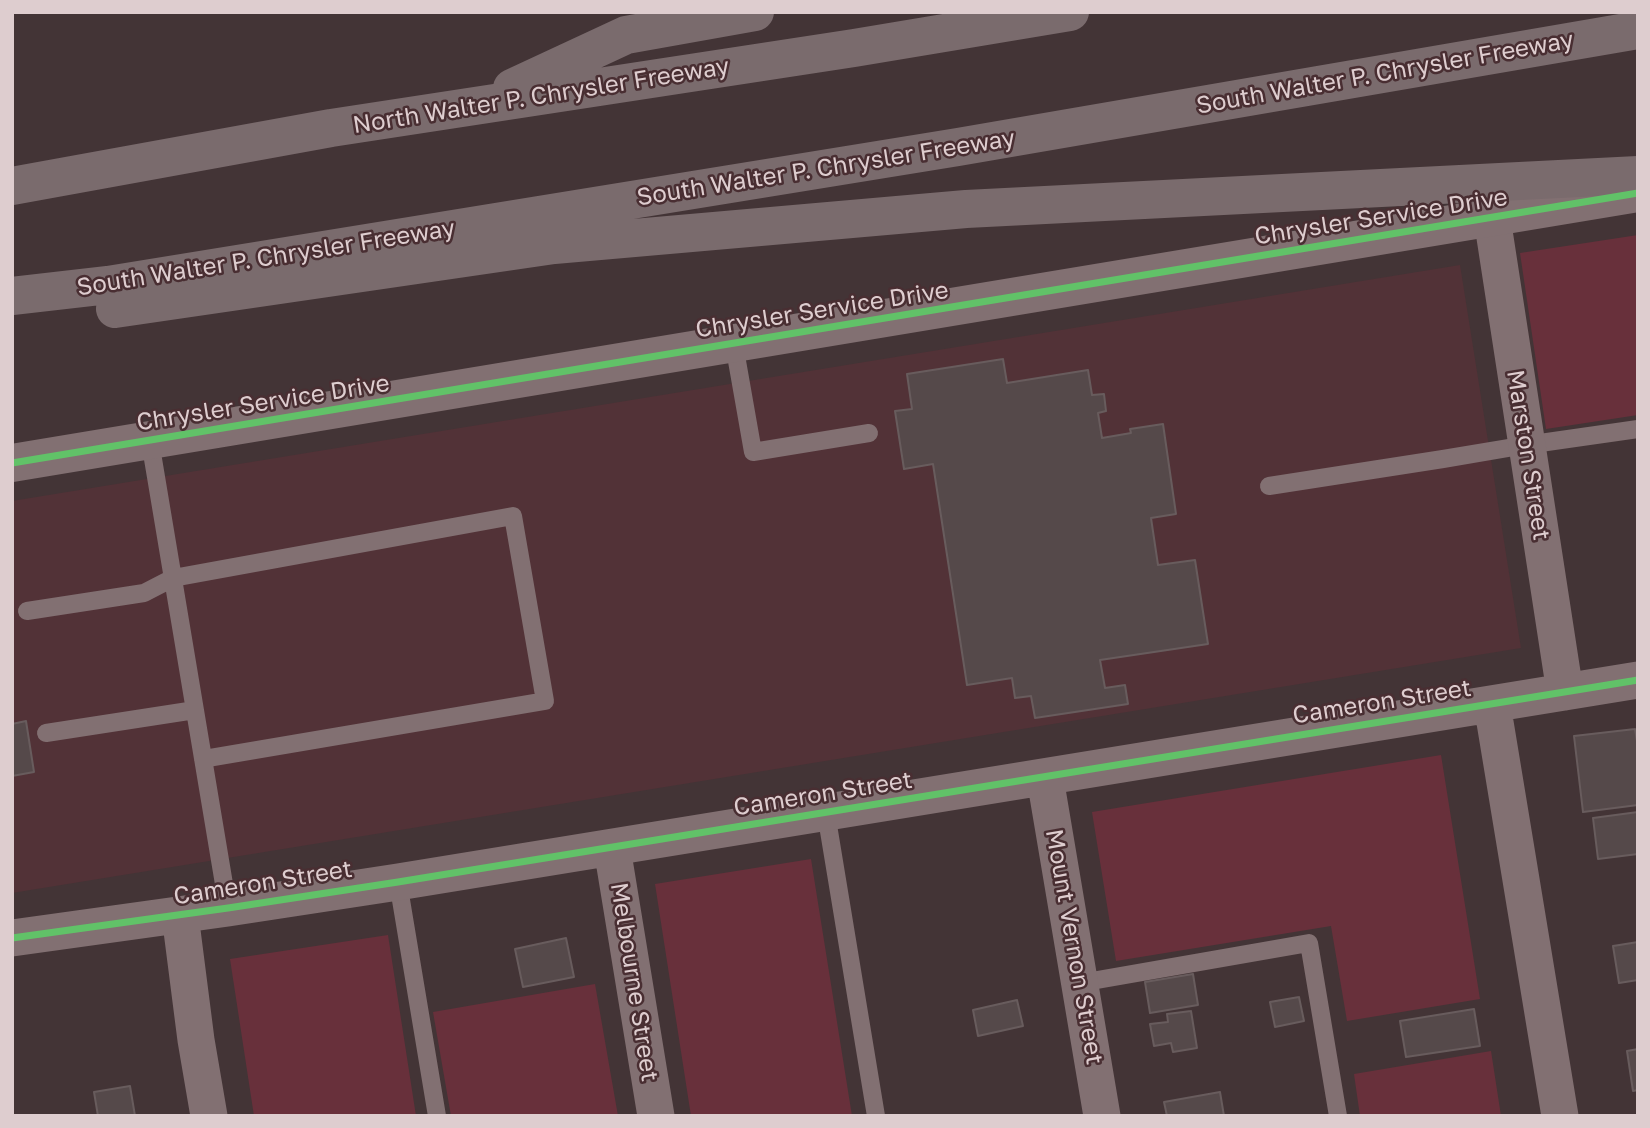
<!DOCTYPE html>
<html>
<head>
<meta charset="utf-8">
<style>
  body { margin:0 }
  #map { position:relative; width:1650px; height:1128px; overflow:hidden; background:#433436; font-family:"Golos Text",sans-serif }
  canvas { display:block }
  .frame { position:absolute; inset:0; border:14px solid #decdcf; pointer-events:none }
</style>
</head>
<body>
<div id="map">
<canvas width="1650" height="1128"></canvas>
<div class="frame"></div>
</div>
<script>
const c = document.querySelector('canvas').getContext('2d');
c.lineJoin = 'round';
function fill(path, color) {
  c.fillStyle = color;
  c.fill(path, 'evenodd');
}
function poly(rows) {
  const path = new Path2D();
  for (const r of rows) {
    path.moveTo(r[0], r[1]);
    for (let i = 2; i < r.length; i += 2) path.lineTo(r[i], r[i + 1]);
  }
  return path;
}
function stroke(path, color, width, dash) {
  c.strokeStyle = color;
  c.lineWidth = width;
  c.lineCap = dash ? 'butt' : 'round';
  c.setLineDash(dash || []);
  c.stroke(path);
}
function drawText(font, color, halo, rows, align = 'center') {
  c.font = font + ' "Golos Text",sans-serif';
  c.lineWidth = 5;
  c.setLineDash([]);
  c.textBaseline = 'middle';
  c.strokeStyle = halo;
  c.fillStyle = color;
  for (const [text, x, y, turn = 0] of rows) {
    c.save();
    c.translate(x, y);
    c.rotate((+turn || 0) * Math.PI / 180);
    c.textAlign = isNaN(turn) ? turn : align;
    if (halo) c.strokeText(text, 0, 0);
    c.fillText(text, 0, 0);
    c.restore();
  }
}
fill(poly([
  [1460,265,1521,648,12,893,12,501]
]), '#523237');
fill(poly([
  [1638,235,1638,415,1546,429,1520,253],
  [1441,755,1480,999,1347,1021,1331,926,1116,961,1092,812],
  [811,859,852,1116,691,1116,655,884],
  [388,935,416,1116,254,1116,230,959],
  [595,984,618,1116,451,1116,433,1012],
  [1491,1051,1501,1116,1360,1116,1354,1074]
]), '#68303b');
const building = poly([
  [1003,359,1007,383,1088,370,1092,395,1104,394,1106,411,1098,413,1102,438,1131,433,1130,429,1163,424,1176,514,1151,518,1158,565,1195,560,1208,644,1100,660,1105,688,1125,685,1128,704,1035,718,1031,696,1015,698,1012,678,967,685,933,464,904,469,895,411,912,409,907,374,1003,359],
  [26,721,34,772,12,776,12,724,26,721],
  [1635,729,1638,747,1638,805,1583,812,1574,736,1635,729],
  [1638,812,1638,854,1598,859,1593,818,1638,812],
  [566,938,574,977,523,987,515,949,566,938],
  [1638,942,1638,980,1619,983,1613,946,1638,942],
  [1193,974,1198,1005,1150,1013,1145,982,1193,974],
  [1299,997,1304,1021,1275,1027,1270,1002,1299,997],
  [1017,1000,1023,1026,978,1036,973,1010,1017,1000],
  [1474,1009,1480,1046,1406,1057,1400,1021,1474,1009],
  [1191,1011,1197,1048,1173,1052,1171,1043,1154,1046,1150,1024,1168,1022,1167,1014,1191,1011],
  [1638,1049,1638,1090,1633,1091,1627,1051,1638,1049],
  [130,1086,135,1116,98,1116,94,1092,130,1086],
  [1220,1092,1224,1116,1167,1116,1164,1102,1220,1092]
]);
fill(building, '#55494a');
stroke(building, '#685c5d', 2);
stroke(poly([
  [734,344,753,452,869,433],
  [150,441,228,908],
  [1269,486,1443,459,1526,445,1638,429],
  [27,611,144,593,173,578,513,516,545,701,203,759],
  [46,733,195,710],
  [826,813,876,1116],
  [398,882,437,1116],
  [1080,983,1309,943,1338,1116]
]), '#827072', 18);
stroke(poly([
  [1492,218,1565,692],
  [1492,704,1560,1116],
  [1045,778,1102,1116],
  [612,848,656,1116],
  [180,915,196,1040,209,1116],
  [12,938,228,908,398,882,1638,680]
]), '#827072', 37);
stroke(poly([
  [12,463,1638,193]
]), '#827072', 38);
stroke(poly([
  [512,88,626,35,755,12],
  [12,186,331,128,854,48,1070,12],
  [12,296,108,285,958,147,1638,30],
  [115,309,554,245,966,209,1638,175]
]), '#7a6b6d', 38);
stroke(poly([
  [12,463,1638,193],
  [12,938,228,908,398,882,1638,680]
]), '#61c268', 7);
drawText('24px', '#decdcf', '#492e32', [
  ["South Walter P. Chrysler Freeway",1385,73,-10],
  ["North Walter P. Chrysler Freeway",541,96,-9],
  ["South Walter P. Chrysler Freeway",826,168,-9],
  ["Chrysler Service Drive",1381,217,-9],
  ["South Walter P. Chrysler Freeway",266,258,-9],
  ["Chrysler Service Drive",822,310,-9],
  ["Chrysler Service Drive",263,403,-9],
  ["Marston Street",1528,455,81],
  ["Cameron Street",1382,702,-9],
  ["Cameron Street",823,794,-9],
  ["Cameron Street",263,883,-9],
  ["Mount Vernon Street",1074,947,80],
  ["Melbourne Street",634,982,81]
]);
</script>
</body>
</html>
